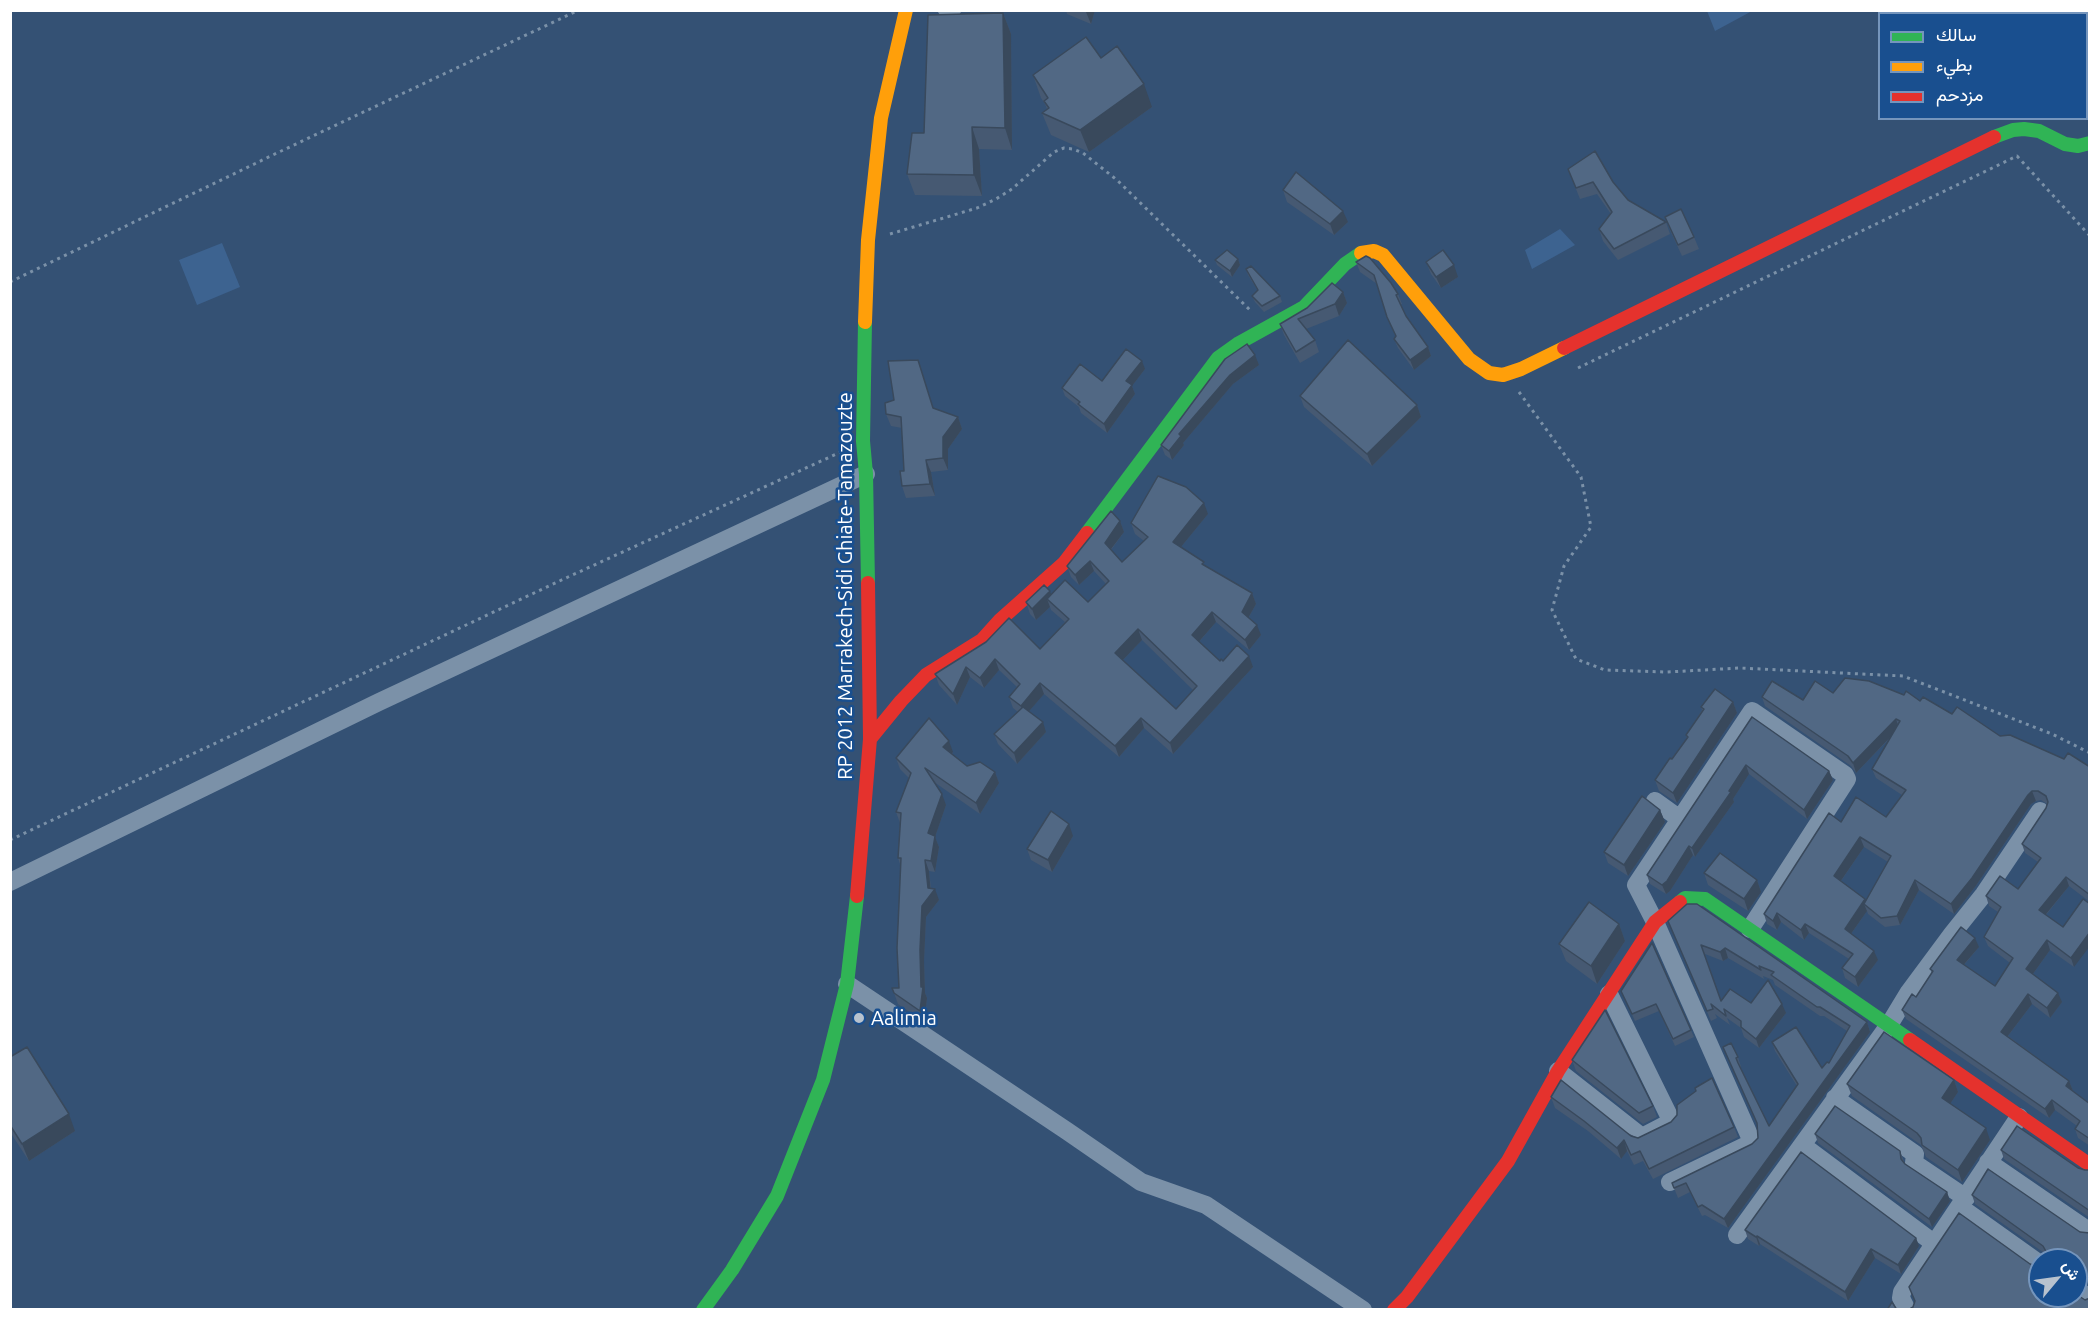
<!DOCTYPE html>
<html>
<head>
<meta charset="utf-8">
<style>
  body { margin:0 }
  #map { position:relative; width:2100px; height:1320px; overflow:hidden; background:#345174; font-family:Ubuntu,Vazirmatn,sans-serif }
  canvas { display:block }
  .frame { position:absolute; inset:0; border:12px solid #fff; pointer-events:none }
  .legend { position:absolute; left:1878px; top:12px; width:210px; height:108px; box-sizing:border-box; background:#194f8f; border:2px solid #7595bc; margin:0; padding:8px 10px; list-style:none; font-size:18px; color:#fff }
  .legend li { display:flex; align-items:center; gap:12px; height:30px }
  .legend b { width:30px; border:2px solid #7595bc }
  .north { position:absolute; left:2028px; top:1248px; width:60px; height:60px; box-sizing:border-box; background:#194f8f; border:2px solid #7595bc; border-radius:50%; rotate:61deg; font-size:16px; font-weight:700; line-height:24px; text-align:center; color:#fff }
  .north::after { content:''; display:block; margin:auto; width:21px; height:27px; background:#b8c2ce; clip-path:polygon(50% 0,100% 100%,50% 72%,0 100%) }
</style>
</head>
<body>
<div id="map">
<canvas width="2100" height="1320"></canvas>
<div class="frame"></div>
<ul class="legend">
<li><b style="height:8px;background:#30b455"></b>سالك</li>
<li><b style="height:8px;background:#ff9f0a"></b>بطيء</li>
<li><b style="height:8px;background:#e5322d"></b>مزدحم</li>
</ul>
<div class="north">ش</div>
</div>
<script>
const c = document.querySelector('canvas').getContext('2d');
c.lineJoin = 'round';
function fill(path, color) {
  c.fillStyle = color;
  c.fill(path, 'evenodd');
}
function poly(rows) {
  const path = new Path2D();
  for (const r of rows) {
    path.moveTo(r[0], r[1]);
    for (let i = 2; i < r.length; i += 2) path.lineTo(r[i], r[i + 1]);
  }
  return path;
}
function stroke(path, color, width, dash) {
  c.strokeStyle = color;
  c.lineWidth = width;
  c.lineCap = dash ? 'butt' : 'round';
  c.setLineDash(dash || []);
  c.stroke(path);
}
function drawText(font, color, halo, rows, align = 'center') {
  c.font = font + ' Ubuntu,sans-serif';
  c.lineWidth = 5;
  c.setLineDash([]);
  c.textBaseline = 'middle';
  c.strokeStyle = halo;
  c.fillStyle = color;
  for (const [text, x, y, turn = 0] of rows) {
    c.save();
    c.translate(x, y);
    c.rotate((+turn || 0) * Math.PI / 180);
    c.textAlign = isNaN(turn) ? turn : align;
    if (halo) c.strokeText(text, 0, 0);
    c.fillText(text, 0, 0);
    c.restore();
  }
}
fill(poly([
  [1752,11,1715,31,1707,11,1707,10],
  [1560,229,1575,245,1532,269,1525,250],
  [222,243,240,287,197,305,179,260]
]), '#3d6390');
stroke(poly([
  [890,234,977,208,996,199,1012,189,1054,152,1064,148,1073,149,1083,153,1117,180,1252,312],
  [10,282,277,153,579,10],
  [1578,368,2017,156,2090,236],
  [1519,392,1581,477,1591,527,1564,566,1552,610,1576,659,1605,670,1667,672,1740,668,1903,676,2052,734,2090,753],
  [10,840,568,577,843,451]
]), '#7b91a8', 3, [3, 4.5]);
stroke(poly([
  [942,10,957,10]
]), '#7b91a8', 9);
stroke(poly([
  [1988,10,1990,14],
  [1655,801,1680,819],
  [10,882,379,702,866,474],
  [847,984,1067,1131,1141,1182,1206,1205,1363,1310],
  [1558,1071,1642,1137,1669,1123,1671,1120,1609,994],
  [1835,1098,1915,1154,1914,1163,1966,1198],
  [1802,1145,1935,1244],
  [1988,1162,2090,1232],
  [1670,1182,1751,1143,1750,1137,1655,922,1636,885,1752,711,1845,775,1847,779,1750,929],
  [1960,1207,2040,1264],
  [1737,1235,1889,1025,1909,992,1952,934,1984,894,2040,811],
  [2076,1289,2090,1298],
  [1907,1310,1901,1298,1902,1292,2019,1117]
]), '#7b91a8', 18);
stroke(poly([
  [1994,137,2013,130,2024,129,2039,131,2065,144,2078,146,2090,143],
  [865,322,863,441,866,474,868,583],
  [1087,533,1218,358,1239,343,1304,307,1345,264,1361,253],
  [1680,902,1685,898,1705,899,1910,1040],
  [703,1310,732,1270,777,1196,823,1080,847,984,857,896]
]), '#30b455', 14);
stroke(poly([
  [1361,253,1374,251,1383,255,1469,359,1489,373,1503,375,1521,369,1564,348],
  [865,322,868,240,881,118,906,10]
]), '#ff9f0a', 14);
stroke(poly([
  [1564,348,1994,137],
  [870,739,901,701,926,675,982,640,1000,620,1064,563,1087,533],
  [857,896,870,739,868,583],
  [1910,1040,2090,1165],
  [1394,1310,1407,1297,1508,1161,1558,1071,1655,922,1680,902]
]), '#e5322d', 14);
fill(poly([
  [1066,10,1095,10,1091,24,1067,14],
  [2090,10,2090,31,2086,28,2086,14,1998,14,1997,11],
  [1003,13,1011,34,1012,150,979,149,982,196,915,195,907,174,924,133],
  [1033,75,1152,107,1089,152,1051,135,1042,113,1047,109,1045,104,1041,98],
  [1568,169,1613,182,1628,200,1666,222,1670,234,1618,260,1603,241,1599,229,1611,214,1597,194,1580,199],
  [1283,190,1348,222,1334,235,1287,202],
  [1665,217,1694,237,1699,249,1682,256,1669,228],
  [1366,256,1398,294,1402,304,1400,304,1406,316,1428,347,1431,356,1414,370,1398,348,1394,339,1396,337,1387,317,1377,284,1360,272,1356,262],
  [1238,259,1240,265,1232,277,1217,265,1215,260],
  [1426,262,1458,277,1441,288,1431,274],
  [1246,269,1280,296,1282,302,1264,312,1255,302,1252,296,1258,291,1248,275],
  [1343,292,1347,303,1339,316,1306,329,1315,340,1319,352,1300,363,1284,335,1280,324],
  [1247,344,1259,365,1233,384,1183,443,1184,445,1172,460,1165,455,1161,445],
  [918,360,933,408,958,417,962,429,948,449,948,470,931,472,935,496,906,498,902,486,904,471,902,428,891,426,886,414],
  [1145,369,1132,386,1135,394,1107,433,1081,413,1079,407,1065,396,1062,388,1102,381],
  [1300,396,1417,405,1421,417,1372,466,1304,407],
  [1208,514,1181,547,1205,566,1252,593,1256,604,1249,617,1261,635,1249,650,1216,622,1199,642,1220,661,1223,661,1253,667,1173,754,1144,728,1119,757,1044,694,1029,711,1046,732,1017,764,998,744,994,734,1018,712,1013,708,1009,697,1017,687,999,670,984,688,970,677,957,705,939,685,935,674,1040,649,1065,622,1051,610,1050,607,1036,620,1030,614,1026,602,1051,595,1088,602,1106,584,1094,571,1079,585,1071,577,1067,566,1120,521,1124,532,1111,550,1122,562,1144,541,1135,534,1131,523],
  [1142,640,1193,690,1176,709,1123,660],
  [1833,693,1920,701,1952,714,2000,736,2064,759,2090,767,2090,902,2069,886,2046,915,2063,927,2074,967,2050,950,2033,974,2062,1002,2050,1018,2032,1004,2008,1036,2069,1081,2073,1091,2090,1104,2090,1146,2078,1138,2075,1129,2077,1126,2055,1110,2049,1118,1906,1019,1902,1010,1916,997,1932,973,1930,969,1979,947,1964,965,1995,986,2010,963,1988,946,1984,937,1998,912,1989,906,1986,896,2018,889,2038,862,2025,853,2022,844,2046,808,2047,804,2041,800,2036,801,2031,804,1975,887,1954,914,1919,890,1900,925,1885,927,1868,914,1867,911,1851,934,1878,960,1858,987,1845,978,1842,968,1849,959,1809,933,1804,940,1781,922,1777,930,1767,924,1764,914,1841,822,1886,817,1902,795,1876,778,1872,769,1891,737,1856,773,1851,766,1765,706,1762,697,1803,700],
  [1864,847,1888,862,1866,902,1865,899,1841,881],
  [1733,702,1737,713,1677,803,1659,791,1655,780,1687,738,1686,735,1702,710,1701,707],
  [1752,717,1829,771,1833,780,1807,819,1749,774,1733,799,1734,802,1695,857,1693,855,1670,891,1666,894,1650,884,1647,875],
  [953,752,952,754,967,766,995,772,999,783,980,814,934,782,946,805,935,837,939,847,935,872,929,871,931,888,939,900,926,917,924,961,925,993,927,998,924,1022,898,1004,894,993,899,988,901,867,898,858,900,823,896,812,909,778,900,769,896,758],
  [1660,810,1665,822,1628,876,1608,863,1604,852],
  [1073,836,1052,872,1031,860,1027,849],
  [1704,873,1757,880,1761,892,1748,911,1708,885],
  [1687,904,1867,1022,1870,1032,1728,1228,1705,1215,1702,1216,1690,1192,1678,1198,1672,1183,1752,1144,1758,1138,1757,1125,1723,1047,1738,1057,1741,1067,1740,1067,1769,1126,1797,1086,1775,1051,1772,1042,1822,1068,1829,1063,1847,1031,1824,1016,1820,1016,1775,985,1773,980,1763,976,1764,979,1728,958,1723,961,1705,954,1721,1001,1751,1003,1786,1013,1759,1048,1744,1037,1741,1028,1727,1018,1730,1025,1715,1014,1717,1018,1711,1021,1668,921],
  [1619,924,1625,941,1597,984,1566,961,1559,944],
  [1652,943,1694,1037,1675,1046,1659,1011,1635,1021,1621,991],
  [10,1057,75,1131,29,1161,10,1132],
  [1572,1060,1653,1106,1657,1117,1643,1124,1576,1071],
  [1954,1080,1958,1092,1950,1104,1990,1140,1962,1182,1926,1157,1921,1145,1852,1096,1847,1084],
  [1695,1088,1734,1127,1738,1137,1653,1179,1643,1161,1634,1165,1627,1151,1621,1159,1588,1131,1555,1108,1551,1097,1638,1138,1671,1122,1696,1091],
  [1815,1134,1900,1151,1905,1164,1947,1192,1950,1201,1932,1227,1818,1143],
  [2001,1150,2078,1168,2085,1170,2090,1170,2090,1218,2004,1159],
  [1972,1195,2080,1232,2090,1233,2090,1284,2082,1279,2076,1279,2076,1260,2047,1256,2047,1255,1975,1204],
  [1745,1230,1916,1238,1919,1246,1901,1274,1875,1258,1848,1301,1760,1244,1759,1246,1748,1239]
]), '#465972');
fill(poly([
  [1087,10,1095,10,1091,24,1086,12],
  [1003,13,1011,34,1012,150,1005,128],
  [1144,84,1152,107,1089,152,1080,130],
  [972,127,979,149,982,196,974,175],
  [1343,211,1348,222,1334,235,1330,224],
  [1238,259,1240,265,1232,277,1230,271],
  [1454,265,1458,277,1441,288,1436,277],
  [1343,292,1347,303,1339,316,1335,304],
  [1428,347,1431,356,1414,370,1410,360],
  [1255,355,1259,365,1233,384,1183,443,1184,445,1172,460,1169,451,1179,434,1230,375],
  [1142,361,1145,369,1132,386,1135,394,1107,433,1104,424,1126,381],
  [1417,405,1421,417,1372,466,1367,454],
  [958,417,962,429,948,449,948,470,943,458,943,437],
  [926,460,931,472,935,496,930,484],
  [1204,503,1208,514,1176,553,1173,542],
  [1120,521,1124,532,1108,553,1105,543],
  [1090,561,1094,571,1079,585,1075,575],
  [1050,591,1054,602,1047,599,1050,607,1036,620,1032,609],
  [1252,593,1256,604,1246,622,1242,612],
  [1212,612,1216,622,1196,645,1192,635],
  [1257,625,1261,635,1249,650,1245,640],
  [1138,629,1142,640,1119,664,1115,653],
  [1249,656,1253,667,1173,754,1170,743],
  [995,659,999,670,984,688,980,678],
  [966,667,970,677,957,705,953,694],
  [1040,683,1044,694,1024,717,1021,706],
  [1733,702,1737,713,1677,803,1673,793],
  [1141,718,1144,728,1119,757,1115,746],
  [1896,719,1899,728,1856,773,1853,763],
  [1043,722,1046,732,1017,764,1014,753],
  [949,741,953,752,947,759,943,747],
  [1746,765,1749,774,1733,799,1734,802,1695,857,1692,848],
  [1829,771,1833,780,1807,819,1804,810],
  [995,772,999,783,980,814,976,803],
  [2032,791,2036,801,2031,804,1975,887,1954,914,1951,904,2028,795],
  [942,794,946,805,935,837,939,847,935,872,931,861,928,833],
  [1660,810,1665,822,1628,876,1624,865],
  [1069,824,1073,836,1052,872,1048,860],
  [1860,837,1864,847,1838,885,1834,876],
  [1689,846,1693,855,1670,891,1666,894,1662,885],
  [925,860,929,871,931,894,935,889,939,900,926,917,924,961,925,993,927,998,924,1022,920,1011,921,987,920,950,922,906,928,888],
  [2066,877,2069,886,2042,919,2039,910],
  [1757,880,1761,892,1748,911,1744,899],
  [1915,880,1919,890,1900,925,1897,916],
  [1865,899,1868,907,1864,904,1867,911,1848,938,1845,929],
  [1777,913,1781,922,1777,930,1773,921],
  [1619,924,1625,941,1597,984,1591,966],
  [1805,924,1809,933,1804,940,1801,930],
  [2090,932,2090,946,2074,967,2071,958],
  [1975,938,1979,947,1960,969,1957,960],
  [2047,940,2050,950,2030,978,2026,969],
  [1725,948,1728,958,1723,961,1720,952],
  [1874,951,1878,960,1858,987,1855,977],
  [2058,993,2062,1002,2050,1018,2047,1008],
  [2028,994,2032,1004,2004,1041,2001,1032],
  [1782,1004,1786,1013,1759,1048,1756,1039],
  [1867,1022,1870,1032,1728,1228,1724,1219],
  [1954,1080,1958,1092,1946,1110,1942,1098],
  [2069,1081,2073,1091,2066,1086],
  [2052,1100,2055,1110,2049,1118,2045,1109],
  [69,1114,75,1131,29,1161,22,1144],
  [1986,1128,1990,1140,1962,1182,1958,1170],
  [1624,1140,1627,1151,1621,1159,1617,1148],
  [1947,1192,1950,1201,1932,1227,1929,1219],
  [1757,1236,1760,1244,1759,1246,1756,1237],
  [1916,1238,1919,1246,1901,1274,1898,1265],
  [1871,1249,1875,1258,1848,1301,1845,1292]
]), '#39495c');
const building = poly([
  [2090,10,2089,25,2086,22,2086,14,1999,14,1997,11,2090,10],
  [1003,13,1005,128,972,127,974,175,907,174,912,133,924,133,928,15,1003,13],
  [1086,37,1101,58,1117,46,1144,84,1080,130,1042,113,1049,108,1044,101,1048,98,1033,75,1086,37],
  [1595,151,1613,182,1628,200,1666,222,1614,249,1599,229,1612,212,1593,182,1576,188,1568,169,1595,151],
  [1296,172,1343,211,1330,224,1283,190,1296,172],
  [1681,209,1694,237,1678,245,1665,217,1681,209],
  [1227,250,1238,259,1230,271,1215,260,1227,250],
  [1443,250,1454,265,1436,277,1426,262,1443,250],
  [1366,256,1370,258,1391,283,1398,294,1396,295,1406,316,1428,347,1410,360,1394,339,1396,336,1387,317,1374,275,1356,262,1366,256],
  [1251,266,1280,296,1262,306,1252,296,1258,290,1246,269,1251,266],
  [1332,283,1343,292,1335,304,1298,319,1315,340,1296,352,1280,324,1307,308,1332,283],
  [1348,340,1417,405,1367,454,1300,396,1348,340],
  [1247,344,1255,355,1230,375,1179,434,1181,436,1169,451,1161,445,1225,359,1247,344],
  [1126,349,1142,361,1126,381,1132,385,1104,424,1078,404,1080,402,1062,388,1080,364,1102,381,1126,349],
  [918,360,933,408,958,417,943,437,943,458,926,460,930,484,902,486,900,471,904,471,901,417,886,414,885,403,894,400,888,361,918,360],
  [1158,476,1186,487,1204,503,1173,542,1204,562,1202,564,1252,593,1242,612,1257,625,1245,640,1212,612,1192,635,1220,661,1221,659,1223,661,1237,645,1249,656,1170,743,1141,718,1115,746,1040,683,1021,706,1009,697,1020,684,995,659,980,678,966,667,953,694,935,674,986,642,1009,618,1040,649,1069,619,1047,599,1065,580,1088,602,1109,581,1090,561,1075,575,1067,566,1111,511,1120,521,1105,543,1122,562,1148,537,1131,523,1158,476],
  [1138,629,1197,686,1176,709,1115,653,1138,629],
  [1044,585,1050,591,1032,609,1026,602,1044,585],
  [1845,678,1869,681,1904,695,1906,691,1920,701,1923,697,1952,714,1957,707,2000,736,2010,735,2064,759,2068,753,2090,767,2090,895,2066,877,2039,910,2063,927,2083,899,2090,904,2090,932,2071,958,2047,940,2026,969,2058,993,2047,1008,2028,994,2001,1032,2069,1081,2066,1086,2090,1104,2090,1139,2075,1129,2080,1121,2052,1100,2045,1109,1902,1010,1912,994,1916,997,1933,971,1930,969,1961,927,1975,938,1957,960,1995,986,2013,958,1984,937,2001,907,1986,896,2000,876,2018,889,2041,858,2022,844,2046,808,2048,802,2046,796,2038,791,2032,791,2028,795,1972,878,1951,904,1915,880,1897,916,1881,918,1864,904,1891,856,1860,837,1834,876,1865,899,1845,929,1874,951,1855,977,1842,968,1853,954,1805,924,1801,930,1777,913,1773,921,1764,914,1829,813,1841,822,1856,797,1886,817,1906,790,1872,769,1900,721,1896,719,1853,763,1848,756,1762,697,1772,681,1803,700,1815,681,1833,693,1845,678],
  [1715,689,1733,702,1673,793,1655,780,1670,758,1672,759,1688,737,1686,735,1704,709,1701,707,1715,689],
  [1023,707,1043,722,1014,753,994,734,1023,707],
  [1752,717,1829,771,1804,810,1746,765,1729,791,1731,792,1692,848,1689,846,1667,881,1662,885,1647,875,1752,717],
  [929,718,949,741,943,747,967,766,980,762,995,772,976,803,925,768,942,794,928,833,935,836,931,861,925,860,928,888,935,889,922,906,920,950,921,987,923,987,920,1011,894,993,892,988,899,988,897,948,901,858,898,858,901,813,896,812,911,773,896,758,929,718],
  [1642,796,1660,810,1624,865,1604,852,1642,796],
  [1051,811,1069,824,1048,860,1027,849,1051,811],
  [1720,853,1757,880,1744,899,1704,873,1720,853],
  [1589,902,1619,924,1591,966,1559,944,1589,902],
  [1687,904,1697,904,1867,1022,1724,1219,1702,1205,1698,1207,1686,1183,1674,1188,1672,1183,1752,1144,1758,1138,1757,1123,1723,1047,1731,1043,1738,1057,1736,1058,1738,1063,1769,1126,1798,1084,1772,1042,1796,1027,1822,1068,1827,1062,1829,1063,1850,1026,1820,1007,1817,1007,1771,975,1774,972,1759,966,1761,970,1725,948,1720,952,1701,945,1721,1001,1730,989,1751,1003,1768,980,1782,1004,1756,1039,1741,1027,1741,1021,1724,1009,1726,1016,1711,1004,1713,1009,1707,1011,1668,921,1687,904],
  [1652,943,1691,1030,1673,1039,1656,1004,1632,1014,1621,991,1652,943],
  [1605,1010,1653,1106,1639,1113,1572,1060,1605,1010],
  [1884,1032,1954,1080,1942,1098,1986,1128,1958,1170,1922,1145,1921,1138,1917,1133,1847,1084,1884,1032],
  [27,1047,69,1114,22,1144,10,1125,10,1057,27,1047],
  [1712,1078,1734,1127,1649,1169,1640,1151,1631,1155,1624,1140,1617,1148,1584,1121,1551,1097,1561,1080,1631,1136,1638,1138,1671,1122,1677,1115,1677,1105,1696,1091,1695,1088,1712,1078],
  [1835,1106,1900,1151,1901,1159,1905,1164,1947,1192,1929,1219,1815,1134,1835,1106],
  [2017,1126,2078,1168,2085,1170,2090,1170,2090,1211,2001,1150,2017,1126],
  [1801,1152,1916,1238,1898,1265,1871,1249,1845,1292,1757,1236,1756,1237,1745,1230,1801,1152],
  [1988,1169,2080,1232,2090,1233,2090,1277,2078,1270,2076,1270,2076,1260,2046,1260,2048,1255,2043,1246,1972,1195,1988,1169],
  [1959,1213,2030,1264,2036,1266,2040,1264,2040,1296,2076,1296,2076,1294,2085,1300,2090,1298,2090,1310,1908,1310,1913,1307,1915,1301,1909,1287,1959,1213],
  [1892,1302,1897,1310,1887,1310,1892,1302]
]);
fill(building, '#516884');
stroke(building, '#39495c', 1.5);
for (const [x, y, r, color] of [
  [859,1018,6,"#b8c2ce"]
]) {
  const dot = new Path2D();
  dot.arc(x, y, r, 0, 2 * Math.PI);
  c.fillStyle = color;
  c.fill(dot);
  stroke(dot, '#194f8f', 2);
}
drawText('20px', '#fff', '#194f8f', [
  ["RP 2012 Marrakech-Sidi Ghiate-Tamazouzte",845,586,-90]
]);
drawText('20px', '#fff', '#194f8f', [
  ["Aalimia",871,1018]
], 'left');
</script>
</body>
</html>
